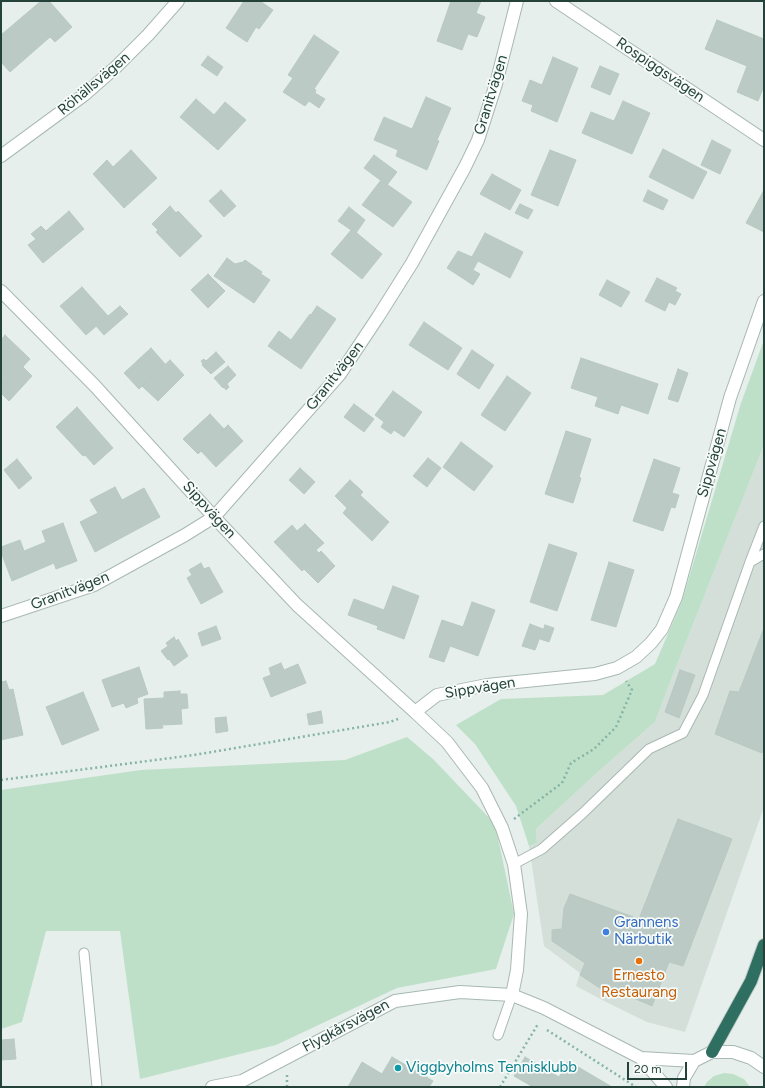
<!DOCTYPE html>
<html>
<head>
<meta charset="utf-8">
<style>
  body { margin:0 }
  #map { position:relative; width:765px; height:1088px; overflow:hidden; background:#e6efeb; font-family:Figtree,sans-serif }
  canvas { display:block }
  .frame { position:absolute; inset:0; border:2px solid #24423a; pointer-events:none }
  .scale { position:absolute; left:627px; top:1062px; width:60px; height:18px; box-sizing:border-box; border:2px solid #24423a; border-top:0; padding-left:5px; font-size:12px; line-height:14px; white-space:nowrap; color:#24423a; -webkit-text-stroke:3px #f7fbf9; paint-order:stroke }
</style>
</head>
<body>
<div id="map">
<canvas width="765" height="1088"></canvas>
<div class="frame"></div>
<div class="scale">20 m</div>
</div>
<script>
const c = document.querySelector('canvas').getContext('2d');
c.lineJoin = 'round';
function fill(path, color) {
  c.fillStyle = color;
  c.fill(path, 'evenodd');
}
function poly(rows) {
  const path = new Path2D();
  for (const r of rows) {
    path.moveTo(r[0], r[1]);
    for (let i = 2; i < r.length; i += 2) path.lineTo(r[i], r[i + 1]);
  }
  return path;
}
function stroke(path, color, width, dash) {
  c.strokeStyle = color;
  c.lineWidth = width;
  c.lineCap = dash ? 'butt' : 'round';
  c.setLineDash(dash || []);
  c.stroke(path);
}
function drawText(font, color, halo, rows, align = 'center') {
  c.font = font + ' Figtree,sans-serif';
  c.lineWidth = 3.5;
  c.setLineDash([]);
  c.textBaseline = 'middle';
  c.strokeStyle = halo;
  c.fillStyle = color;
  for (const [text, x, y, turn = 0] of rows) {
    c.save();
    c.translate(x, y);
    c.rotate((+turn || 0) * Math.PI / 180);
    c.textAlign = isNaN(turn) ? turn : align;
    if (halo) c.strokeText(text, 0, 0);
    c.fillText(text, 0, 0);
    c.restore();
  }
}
fill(poly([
  [764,445,764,807,685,1032,647,1022,608,1003,576,986,580,973,544,946,529,846,537,843,536,829,599,771,655,722,667,690]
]), '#d4dfda');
fill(poly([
  [764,340,764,445,667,690,655,722,599,771,536,829,537,843,529,846,516,806,475,744,456,725,501,699,603,695,655,664,682,601,741,403],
  [407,737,433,759,495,824,514,914,496,969,397,988,276,1045,140,1079,120,931,46,931,22,1022,1,1029,1,790,141,770,345,760],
  [724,1073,733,1074,744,1079,750,1087,704,1087,707,1082,714,1076]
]), '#bfe0c8');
const building = poly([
  [41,1,49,1,72,27,55,42,50,37,10,72,1,62,1,35,41,1],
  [244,1,260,1,273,10,259,29,256,27,247,42,226,28,244,1],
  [451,1,481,1,476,13,485,17,477,37,468,34,462,50,437,41,451,1],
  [717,20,764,39,764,86,758,101,737,92,747,66,705,49,717,20],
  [314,35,339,52,314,89,316,90,315,93,325,99,319,108,309,101,305,106,283,92,293,78,288,75,314,35],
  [208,56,223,67,217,76,201,65,208,56],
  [553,57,578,68,557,122,531,111,533,105,522,101,530,80,542,85,553,57],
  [600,66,619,74,610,95,591,87,600,66],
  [426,97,451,108,437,140,439,141,427,170,396,156,398,150,374,140,384,117,412,129,426,97],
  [196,99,214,115,225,102,246,120,218,150,180,117,196,99],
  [623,101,650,113,632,154,582,133,591,112,614,121,623,101],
  [712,140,731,150,720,174,701,165,712,140],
  [663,149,707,172,693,199,649,177,663,149],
  [131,150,157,178,124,208,93,174,107,160,113,167,131,150],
  [550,150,576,160,558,206,531,195,550,150],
  [374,155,397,172,387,185,364,168,374,155],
  [492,174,521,190,510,210,480,194,492,174],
  [381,180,412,202,393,227,362,205,381,180],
  [221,190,236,206,224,217,209,201,221,190],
  [648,190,668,200,663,210,643,201,648,190],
  [764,190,764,232,746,223,764,190],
  [520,204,533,210,528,219,515,213,520,204],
  [170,206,176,213,178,211,202,236,180,257,156,232,158,230,152,224,170,206],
  [349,207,365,220,356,233,352,229,351,230,338,221,349,207],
  [69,211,84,229,43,263,28,245,36,239,31,234,41,226,46,231,69,211],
  [352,229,382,254,362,279,331,254,352,229],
  [485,233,523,252,510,278,478,261,473,270,480,274,473,285,447,268,458,251,472,257,485,233],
  [227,258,235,264,243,262,245,260,262,272,261,274,270,280,254,303,214,276,227,258],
  [208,274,225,291,208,308,191,290,208,274],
  [657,278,677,288,675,291,681,294,675,305,669,302,665,311,645,301,657,278],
  [607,280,630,292,621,307,599,295,607,280],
  [82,287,108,316,86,335,60,306,82,287],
  [120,306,128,314,104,335,96,326,120,306],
  [317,306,336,319,301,369,268,346,279,331,291,340,310,314,311,315,317,306],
  [424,322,462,348,448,370,409,345,424,322],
  [5,335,30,359,6,385,1,380,1,340,5,335],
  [151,348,165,364,139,389,124,373,151,348],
  [472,350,494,365,479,389,457,374,472,350],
  [216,352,225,362,211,374,202,365,203,364,201,361,204,359,206,361,216,352],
  [581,358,658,384,648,414,621,405,618,414,595,406,598,397,571,388,581,358],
  [170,360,184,375,158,401,142,386,170,360],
  [228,366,236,375,227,384,229,387,226,390,224,387,223,388,214,378,228,366],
  [23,367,32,376,9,401,1,393,1,384,3,382,6,385,23,367],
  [678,369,688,373,678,402,668,399,678,369],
  [507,376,531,393,505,431,481,415,507,376],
  [393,391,422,412,404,437,394,430,391,434,381,427,384,422,375,415,393,391],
  [354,404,374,419,364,432,344,417,354,404],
  [77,407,113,448,94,465,85,455,83,456,56,427,77,407],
  [210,414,224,429,198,454,183,439,210,414],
  [228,425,243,441,216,467,201,451,228,425],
  [566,431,591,439,579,477,581,478,573,503,545,494,566,431],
  [461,442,493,466,474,491,443,467,461,442],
  [428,458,441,468,427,487,413,476,428,458],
  [17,459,32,478,19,489,4,470,17,459],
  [654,459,680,468,672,493,679,495,675,508,671,507,663,531,633,521,654,459],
  [300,468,315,482,304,494,289,480,300,468],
  [350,480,363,492,360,495,389,522,372,541,343,513,347,508,335,496,350,480],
  [115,487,122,500,144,488,160,517,95,552,80,522,98,513,90,500,115,487],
  [63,523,77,561,56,569,54,563,12,581,1,552,1,547,20,540,24,551,46,542,42,531,63,523],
  [305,524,324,543,316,550,319,553,321,551,335,566,318,583,304,569,302,571,274,542,292,525,297,531,305,524],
  [549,544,577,553,557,611,530,602,549,544],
  [609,562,634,570,616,627,591,620,609,562],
  [201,563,204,569,209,567,223,592,201,604,187,578,192,575,189,570,201,563],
  [393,586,419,596,404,639,377,629,378,626,348,615,354,599,384,610,393,586],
  [472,602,495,610,478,656,450,646,444,662,429,657,442,620,463,627,472,602],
  [530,624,543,629,535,650,522,646,530,624],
  [545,625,554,628,549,642,540,639,545,625],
  [216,626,221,639,202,646,198,633,216,626],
  [764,628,764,747,762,753,715,734,730,691,739,692,764,628],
  [174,637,176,641,178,639,188,656,174,666,169,659,168,660,161,651,168,646,166,643,174,637],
  [281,663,284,670,298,664,306,683,271,697,263,678,271,675,269,668,281,663],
  [139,667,148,694,137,698,138,703,126,708,124,703,112,707,102,680,139,667],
  [680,670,695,675,679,718,665,712,680,670],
  [6,681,9,690,13,689,23,735,1,740,1,682,6,681],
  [180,691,180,694,187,694,188,708,181,709,182,724,162,725,163,728,146,729,144,699,164,698,164,692,180,691],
  [83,692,99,730,62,745,46,707,83,692],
  [321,711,323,723,309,725,307,714,321,711],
  [226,717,228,731,216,733,215,718,226,717],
  [678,819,732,839,683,966,669,962,652,1006,613,989,612,996,580,975,585,963,552,941,552,930,562,929,564,908,570,894,639,919,678,819],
  [14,1039,16,1059,1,1060,1,1040,14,1039],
  [392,1057,433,1081,429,1087,348,1087,362,1062,382,1074,392,1057],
  [525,1057,559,1077,568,1061,612,1087,533,1087,514,1076,525,1057]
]);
fill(building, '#bbcac4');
stroke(building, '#b8c9c2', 1);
const service = poly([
  [750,562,764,554],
  [514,864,542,849,583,813,649,749,683,733,703,695,750,562,764,526],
  [84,953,97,1087],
  [498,1035,512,995]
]);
const minor = poly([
  [556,1,764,140],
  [1,156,84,95,116,67,148,35,178,1],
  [1,291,95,386,214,517,297,605,415,712,437,695,487,685,595,674,617,668,636,657,651,643,662,629,676,597,730,398,764,301],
  [1,616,94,585,185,535,214,517,340,374,378,317,412,263,465,167,478,140,496,84,517,1],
  [415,712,447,742,482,788,502,828,514,864,521,914,517,970,512,995],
  [212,1087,242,1081,395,1001,460,992,512,995,544,1008,641,1058],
  [666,1087,641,1058,694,1061]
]);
const tertiary = poly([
  [683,1087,684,1078,694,1061,712,1052,733,1052,751,1058,764,1067]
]);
const motorway = poly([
  [712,1052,751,981,764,945]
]);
stroke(service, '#a8b8b2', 11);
stroke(minor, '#a8b8b2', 14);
stroke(tertiary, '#a8b8b2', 14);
stroke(motorway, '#c2cac8', 14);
stroke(poly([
  [1,780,194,755,390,722,398,719],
  [514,819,562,783,571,763,594,749,616,727,632,690,626,681],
  [547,1030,636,1087],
  [287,1075,287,1087],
  [500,1087,538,1024]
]), '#86b3a5', 2.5, [2, 3]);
stroke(service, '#fff', 9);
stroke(minor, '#fff', 12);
stroke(tertiary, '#fff', 12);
stroke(motorway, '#2f6f62', 12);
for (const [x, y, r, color] of [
  [606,932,4,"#3f7fe0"],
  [639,961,4,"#e8710a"],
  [398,1068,4,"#0f9aa8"]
]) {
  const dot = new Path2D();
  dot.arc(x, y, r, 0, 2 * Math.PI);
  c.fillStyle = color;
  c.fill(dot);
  stroke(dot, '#f7fbf9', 1.5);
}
drawText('15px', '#24423a', '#f7fbf9', [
  ["Rospiggsvägen",660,70,34],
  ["Röhällsvägen",94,84,-40],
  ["Granitvägen",491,95,-73],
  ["Granitvägen",335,376,-52],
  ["Sippvägen",712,463,-74],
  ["Sippvägen",209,510,48],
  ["Granitvägen",70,591,-21],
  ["Sippvägen",480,688,-9],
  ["Flygkårsvägen",346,1026,-28]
]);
drawText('15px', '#366cbe', '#f7fbf9', [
  ["Grannens",614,923],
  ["Närbutik",614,940]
], 'left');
drawText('15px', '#c56008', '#f7fbf9', [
  ["Ernesto",639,976],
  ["Restaurang",639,993]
]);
drawText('15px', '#0d838f', '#f7fbf9', [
  ["Viggbyholms Tennisklubb",406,1068]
], 'left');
</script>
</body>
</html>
